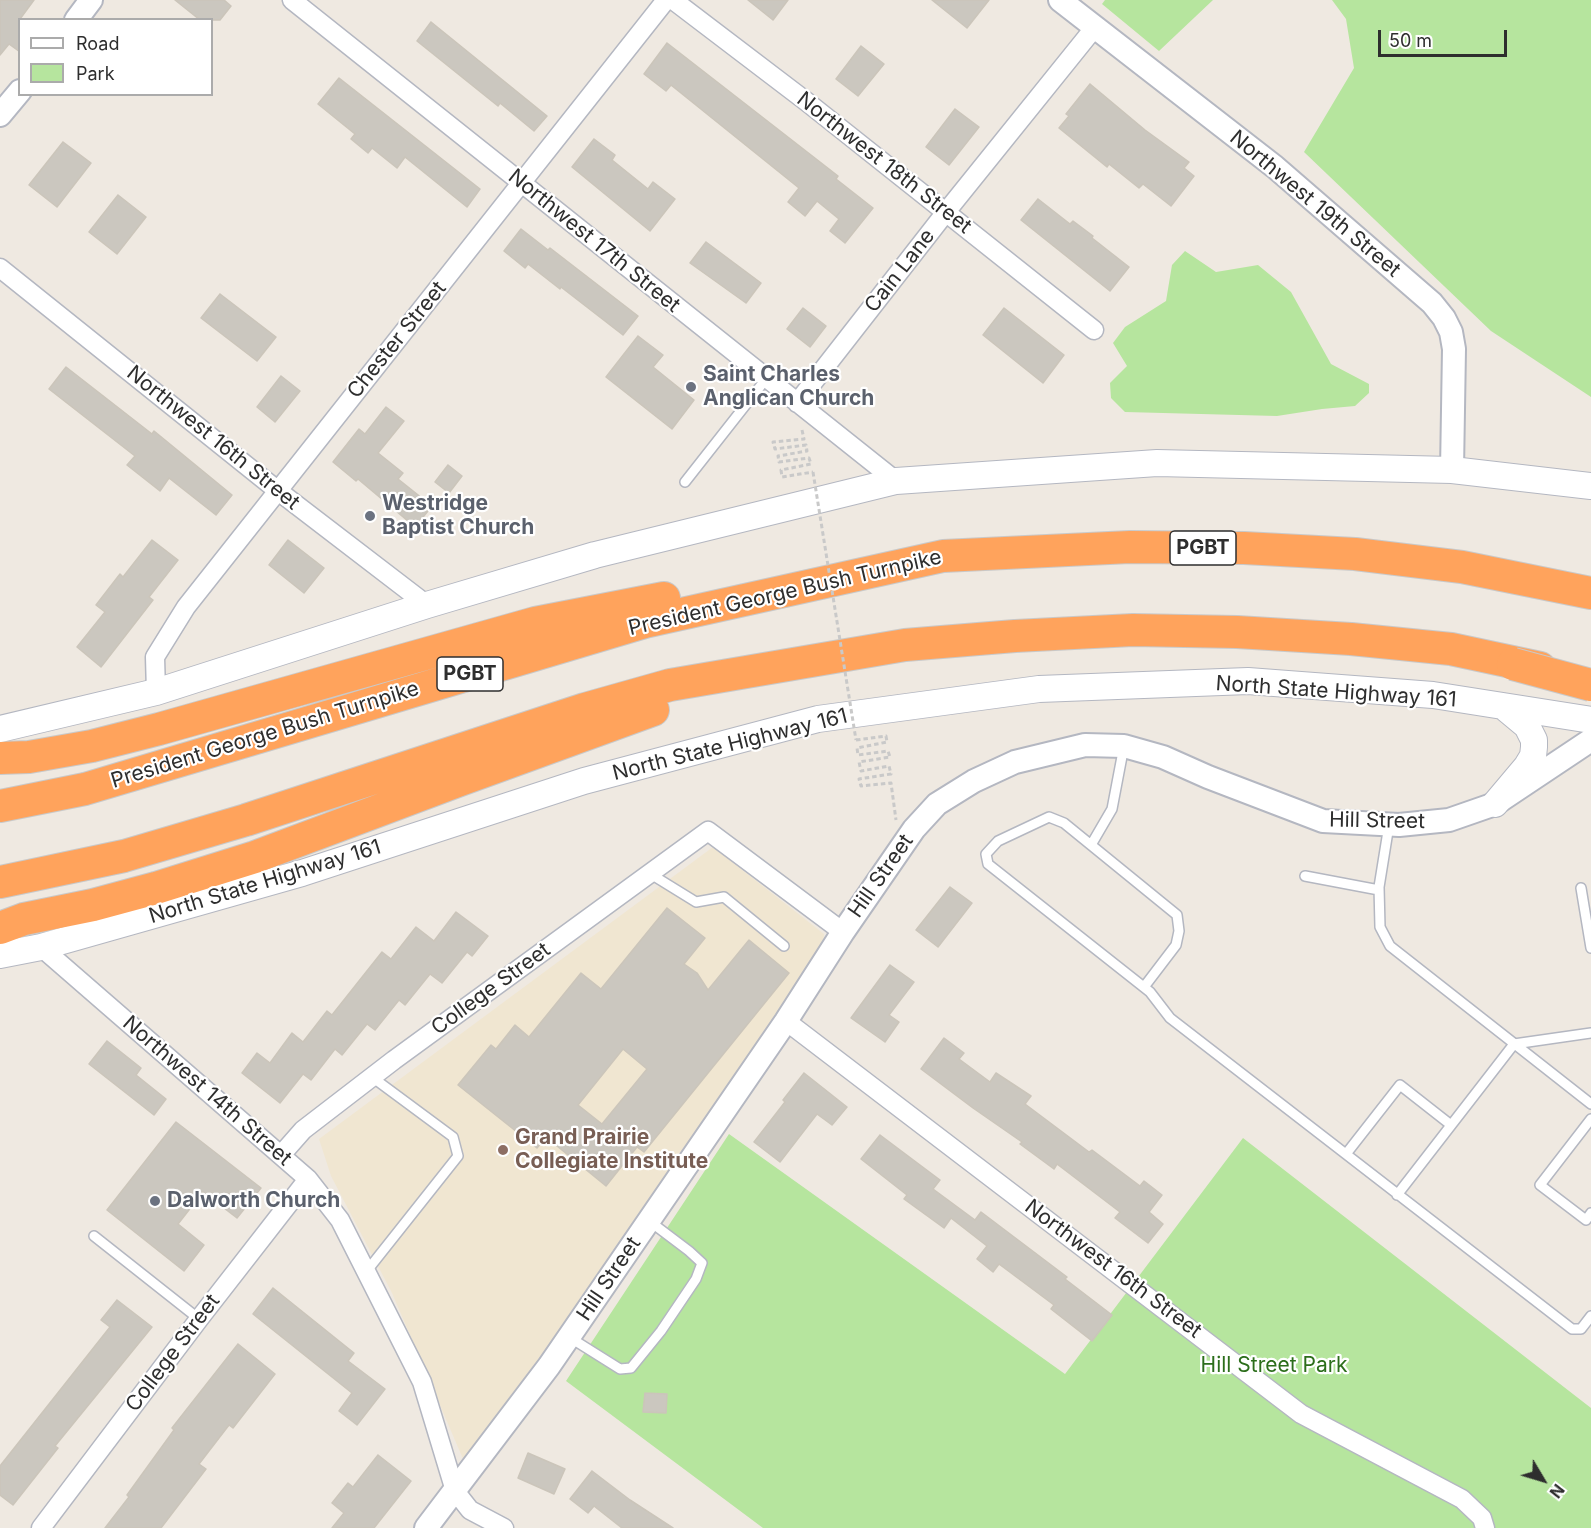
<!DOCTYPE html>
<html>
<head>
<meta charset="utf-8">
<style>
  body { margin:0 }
  #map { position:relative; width:1591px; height:1528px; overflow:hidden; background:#efe9e1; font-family:Inter,sans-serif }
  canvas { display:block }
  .legend { position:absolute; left:18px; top:18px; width:195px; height:78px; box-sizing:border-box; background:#fff; border:2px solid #ababab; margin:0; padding:8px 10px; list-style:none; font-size:18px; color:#2e2e2e }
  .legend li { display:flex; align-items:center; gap:12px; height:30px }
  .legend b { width:30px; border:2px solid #ababab }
  .north { position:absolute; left:1513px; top:1450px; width:60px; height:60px; -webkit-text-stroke:4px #fff; paint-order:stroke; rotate:128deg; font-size:16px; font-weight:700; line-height:24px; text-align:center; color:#2e2e2e }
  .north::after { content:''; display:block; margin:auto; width:21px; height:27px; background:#2e2e2e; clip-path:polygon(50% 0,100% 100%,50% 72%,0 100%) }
  .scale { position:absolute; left:1378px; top:30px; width:129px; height:27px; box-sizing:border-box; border:3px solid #2e2e2e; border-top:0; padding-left:8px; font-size:18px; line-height:21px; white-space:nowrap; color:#2e2e2e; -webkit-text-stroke:4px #fff; paint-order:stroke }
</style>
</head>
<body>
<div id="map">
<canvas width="1591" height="1528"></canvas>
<ul class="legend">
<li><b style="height:8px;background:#fff"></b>Road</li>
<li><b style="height:16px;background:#b6e59e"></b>Park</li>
</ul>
<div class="north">N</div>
<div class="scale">50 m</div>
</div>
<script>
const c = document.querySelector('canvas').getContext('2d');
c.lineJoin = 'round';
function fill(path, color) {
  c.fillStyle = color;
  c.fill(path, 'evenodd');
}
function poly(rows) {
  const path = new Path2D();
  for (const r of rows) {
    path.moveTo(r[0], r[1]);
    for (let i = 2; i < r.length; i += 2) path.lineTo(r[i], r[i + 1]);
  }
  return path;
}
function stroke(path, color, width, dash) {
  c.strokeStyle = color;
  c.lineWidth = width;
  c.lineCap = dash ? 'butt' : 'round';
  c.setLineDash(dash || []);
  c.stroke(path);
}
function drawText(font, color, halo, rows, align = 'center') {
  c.font = font + ' Inter,sans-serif';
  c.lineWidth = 4.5;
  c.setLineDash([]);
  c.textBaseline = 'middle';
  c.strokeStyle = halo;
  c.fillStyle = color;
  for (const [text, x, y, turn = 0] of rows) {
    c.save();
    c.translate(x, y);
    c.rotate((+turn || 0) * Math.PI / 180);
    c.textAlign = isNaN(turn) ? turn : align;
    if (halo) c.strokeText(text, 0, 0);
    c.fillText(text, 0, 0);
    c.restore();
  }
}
fill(poly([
  [713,847,824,934,823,944,545,1356,463,1459,392,1293,331,1176,319,1139]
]), '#f0e6d1');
fill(poly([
  [1105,0,1213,0,1159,51,1102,4],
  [1332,0,1591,0,1591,397,1491,331,1304,152,1354,68,1346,19],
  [1185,251,1216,272,1258,265,1291,292,1331,364,1369,384,1369,393,1355,406,1322,409,1277,416,1125,412,1111,398,1110,383,1127,366,1113,343,1125,327,1166,301,1172,265],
  [729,1134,1065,1374,1243,1138,1591,1408,1591,1528,763,1528,566,1381]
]), '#b6e59e');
const building = poly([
  [0,0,34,0,20,19,20,52,9,44,0,55,0,0],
  [175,0,224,0,231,6,220,20,200,20,175,0],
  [748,0,788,0,773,20,748,0],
  [932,0,989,0,967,28,932,0],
  [431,22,547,116,534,131,500,103,498,106,417,41,431,22],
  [667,43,838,176,836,179,873,208,845,243,830,231,839,219,817,201,805,216,788,202,799,188,671,85,666,91,644,74,667,43],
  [861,46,884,64,858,96,836,79,861,46],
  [339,78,480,189,467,207,405,157,397,168,372,148,368,153,351,139,355,134,318,104,339,78],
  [1090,84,1145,130,1189,162,1184,168,1194,176,1171,206,1143,184,1139,188,1109,164,1107,167,1059,128,1069,116,1066,114,1090,84],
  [955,109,979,127,949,165,926,147,955,109],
  [594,139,615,155,612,160,648,189,653,182,675,199,650,231,572,167,594,139],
  [63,142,91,163,57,207,29,185,63,142],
  [118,195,146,217,117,254,89,232,118,195],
  [1038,199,1070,224,1073,221,1093,236,1092,238,1129,267,1110,291,1021,220,1038,199],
  [521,229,548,250,550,248,638,316,623,335,561,287,560,289,528,264,525,268,504,251,521,229],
  [706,242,761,283,746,303,690,263,706,242],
  [220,294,276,337,257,361,201,318,220,294],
  [803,308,826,326,810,347,787,329,803,308],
  [1004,308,1064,355,1043,383,983,335,1004,308],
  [638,336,663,355,653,367,694,400,672,429,606,377,638,336],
  [66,367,152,434,154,431,232,495,216,515,169,478,160,491,127,465,135,456,49,389,66,367],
  [281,376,300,391,275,422,257,407,281,376],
  [386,407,404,421,378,453,403,473,398,479,432,506,415,527,358,479,356,481,333,462,359,429,365,434,386,407],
  [448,465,462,476,449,493,435,482,448,465],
  [152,540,178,560,149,597,153,600,101,667,77,647,105,612,96,605,120,574,123,577,152,540],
  [288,540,324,568,304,593,269,565,288,540],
  [950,887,972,903,938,947,916,930,950,887],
  [667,908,705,938,684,964,697,973,708,990,749,940,789,973,644,1152,637,1147,606,1186,546,1137,537,1148,458,1085,491,1045,496,1049,515,1025,529,1037,581,973,601,989,667,908],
  [623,1049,647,1069,602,1124,578,1105,623,1049],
  [456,912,488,936,472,956,467,952,442,983,430,974,405,1005,399,1000,375,1030,367,1024,342,1055,335,1049,311,1080,303,1074,280,1103,242,1073,257,1053,270,1063,292,1033,303,1042,327,1011,332,1015,382,952,391,959,416,927,434,941,456,912],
  [890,965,914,982,889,1015,899,1022,885,1042,851,1018,890,965],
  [944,1038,964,1053,959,1059,990,1082,996,1073,1031,1096,1025,1104,1089,1152,1092,1150,1140,1186,1144,1181,1162,1195,1149,1212,1163,1224,1148,1243,1115,1218,1120,1212,1057,1164,1054,1169,1020,1144,1022,1142,973,1108,921,1069,944,1038],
  [107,1041,141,1068,136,1075,166,1099,154,1115,89,1064,107,1041],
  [804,1073,847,1107,832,1125,817,1114,780,1162,754,1142,785,1102,783,1100,804,1073],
  [176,1122,261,1188,237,1218,203,1192,178,1224,204,1245,184,1271,107,1210,176,1122],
  [880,1135,940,1180,933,1189,975,1220,981,1212,1067,1277,1065,1279,1112,1315,1092,1341,1051,1309,1054,1305,999,1264,993,1272,977,1259,987,1246,951,1218,944,1228,904,1199,907,1195,861,1159,880,1135],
  [273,1288,354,1353,348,1361,385,1389,357,1425,339,1411,352,1393,253,1314,273,1288],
  [117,1300,152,1327,55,1446,58,1448,13,1505,0,1495,0,1466,110,1327,101,1320,117,1300],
  [238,1344,275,1374,233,1428,229,1425,199,1464,206,1469,161,1528,105,1528,129,1497,127,1495,174,1430,172,1428,238,1344],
  [645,1393,667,1394,666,1413,643,1412,645,1393],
  [528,1453,565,1469,554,1494,518,1478,528,1453],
  [378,1455,411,1481,374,1528,332,1528,344,1513,332,1503,348,1483,353,1487,378,1455],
  [592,1471,630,1500,673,1528,622,1528,594,1506,588,1513,570,1499,592,1471]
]);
fill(building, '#cbc7bf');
stroke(building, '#cbc5ba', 1.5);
const service = poly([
  [685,482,766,379],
  [1389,825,1379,887,1380,927,1390,946,1591,1104],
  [1091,845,1112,809,1124,746],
  [649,873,696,902,724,897,784,946],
  [1305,876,1379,890],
  [1581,888,1591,948],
  [1144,987,1176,945,1179,931,1177,915,1064,823,1049,817,998,841,986,854,988,864,1150,992,1170,1018,1572,1329,1581,1329,1591,1316],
  [1591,1119,1540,1185,1586,1220,1591,1213],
  [1346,1154,1400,1085,1451,1125],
  [1397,1195,1514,1044,1591,1033],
  [94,1236,199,1319],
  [366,1272,458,1156,453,1137,372,1077],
  [569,1337,620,1369,631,1368,661,1331,696,1279,702,1263,689,1251,648,1220]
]);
const minor = poly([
  [292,0,896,481],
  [673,0,807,102,1094,330],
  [0,268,277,490,427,605],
  [797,403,946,212,1095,27],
  [156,692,155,657,186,607,666,0],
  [41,947,308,1179,340,1220,422,1382,455,1491,470,1510,504,1528],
  [786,1021,1301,1414,1462,1499,1482,1518,1485,1528],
  [281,1155,303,1130,394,1060,708,831,843,932],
  [41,1528,199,1319,308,1179]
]);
const tertiary = poly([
  [1060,0,1275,167,1432,303,1444,318,1451,332,1454,349,1452,470],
  [76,20,91,0],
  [0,115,20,91],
  [426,1528,549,1366,786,1021,843,932,914,829,937,804,974,781,1015,762,1085,745,1124,746,1163,757,1208,777,1323,821,1399,825,1449,820,1495,804,1591,740]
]);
const secondary = poly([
  [0,729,156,692,427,605,595,555,896,481,1157,463,1452,470,1591,486],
  [1495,804,1527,766,1533,756,1534,747,1534,740,1527,726,1503,706],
  [0,955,41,947,302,873,584,781,818,719,1039,689,1248,681,1433,695,1591,720]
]);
const motorway = poly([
  [0,758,29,757,92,746,159,729,535,623,664,598],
  [0,806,85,789,645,622,943,556,1130,547,1244,548,1355,554,1462,567,1591,593],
  [0,882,124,856,246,820,585,709,670,685,905,645,1015,636,1133,630,1237,632,1351,639,1451,649,1540,668],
  [0,928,24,919,93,905,156,888,255,857,460,780,653,710]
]);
stroke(service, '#b4b7c1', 12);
stroke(minor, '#b4b7c1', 21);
stroke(tertiary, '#b4b7c1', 26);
stroke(secondary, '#b4b7c1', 28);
stroke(motorway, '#c9c9c9', 34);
stroke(poly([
  [802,430,804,439,773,442,775,449,806,445,807,451,778,456,779,462,809,458,811,464,781,470,782,477,813,472],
  [856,740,886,736,887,742,857,748,858,755,888,751,890,757,859,762,861,771,889,766,891,774,859,779,861,786,891,783,896,820]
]), '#c9c9c9', 3, [4.5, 3]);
stroke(service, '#fff', 9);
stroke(minor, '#fff', 18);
stroke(tertiary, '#fff', 22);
stroke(secondary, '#fff', 26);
stroke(motorway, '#ffa35c', 32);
const motorwayBridge = poly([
  [1513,664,1591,685]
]);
stroke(motorwayBridge, '#c9c9c9', 34, []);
stroke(poly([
  [813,472,856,740]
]), '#c9c9c9', 3, [4.5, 3]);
stroke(motorwayBridge, '#ffa35c', 32);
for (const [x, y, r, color] of [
  [691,387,6,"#6b7280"],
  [370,516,6,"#6b7280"],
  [503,1150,6,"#8d6e63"],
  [155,1201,6,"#6b7280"]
]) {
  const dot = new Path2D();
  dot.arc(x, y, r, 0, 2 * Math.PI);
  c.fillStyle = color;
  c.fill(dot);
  stroke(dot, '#fff', 2);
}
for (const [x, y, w] of [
  [1203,548,66],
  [470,674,66]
]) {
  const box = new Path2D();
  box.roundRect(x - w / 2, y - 17, w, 34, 4.5);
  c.fillStyle = '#fff';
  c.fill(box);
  stroke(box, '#2e2e2e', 1.5);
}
drawText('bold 20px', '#2e2e2e', null, [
  ["PGBT",1203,548],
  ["PGBT",470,674]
]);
drawText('21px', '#2e2e2e', '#fff', [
  ["Northwest 18th Street",884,163,38],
  ["Northwest 19th Street",1315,204,40],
  ["Northwest 17th Street",594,241,39],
  ["Cain Lane",900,271,-52],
  ["Chester Street",397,340,-51],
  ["Northwest 16th Street",213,438,39],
  ["President George Bush Turnpike",785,593,-13],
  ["North State Highway 161",1336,692,4],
  ["President George Bush Turnpike",265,735,-17],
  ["North State Highway 161",730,745,-14],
  ["Hill Street",1377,821,1],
  ["Hill Street",881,876,-55],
  ["North State Highway 161",265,882,-17],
  ["College Street",491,989,-36],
  ["Northwest 14th Street",207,1091,41],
  ["Northwest 16th Street",1113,1269,37],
  ["Hill Street",609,1279,-56],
  ["College Street",173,1353,-53]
]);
drawText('bold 21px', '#5b616d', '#fff', [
  ["Saint Charles",703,375],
  ["Anglican Church",703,399],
  ["Westridge",382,504],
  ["Baptist Church",382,528],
  ["Dalworth Church",167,1201]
], 'left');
drawText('bold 21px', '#785e54', '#fff', [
  ["Grand Prairie",515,1138],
  ["Collegiate Institute",515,1162]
], 'left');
drawText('21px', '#2c6e1b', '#fff', [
  ["Hill Street Park",1274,1366]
]);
</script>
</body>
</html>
